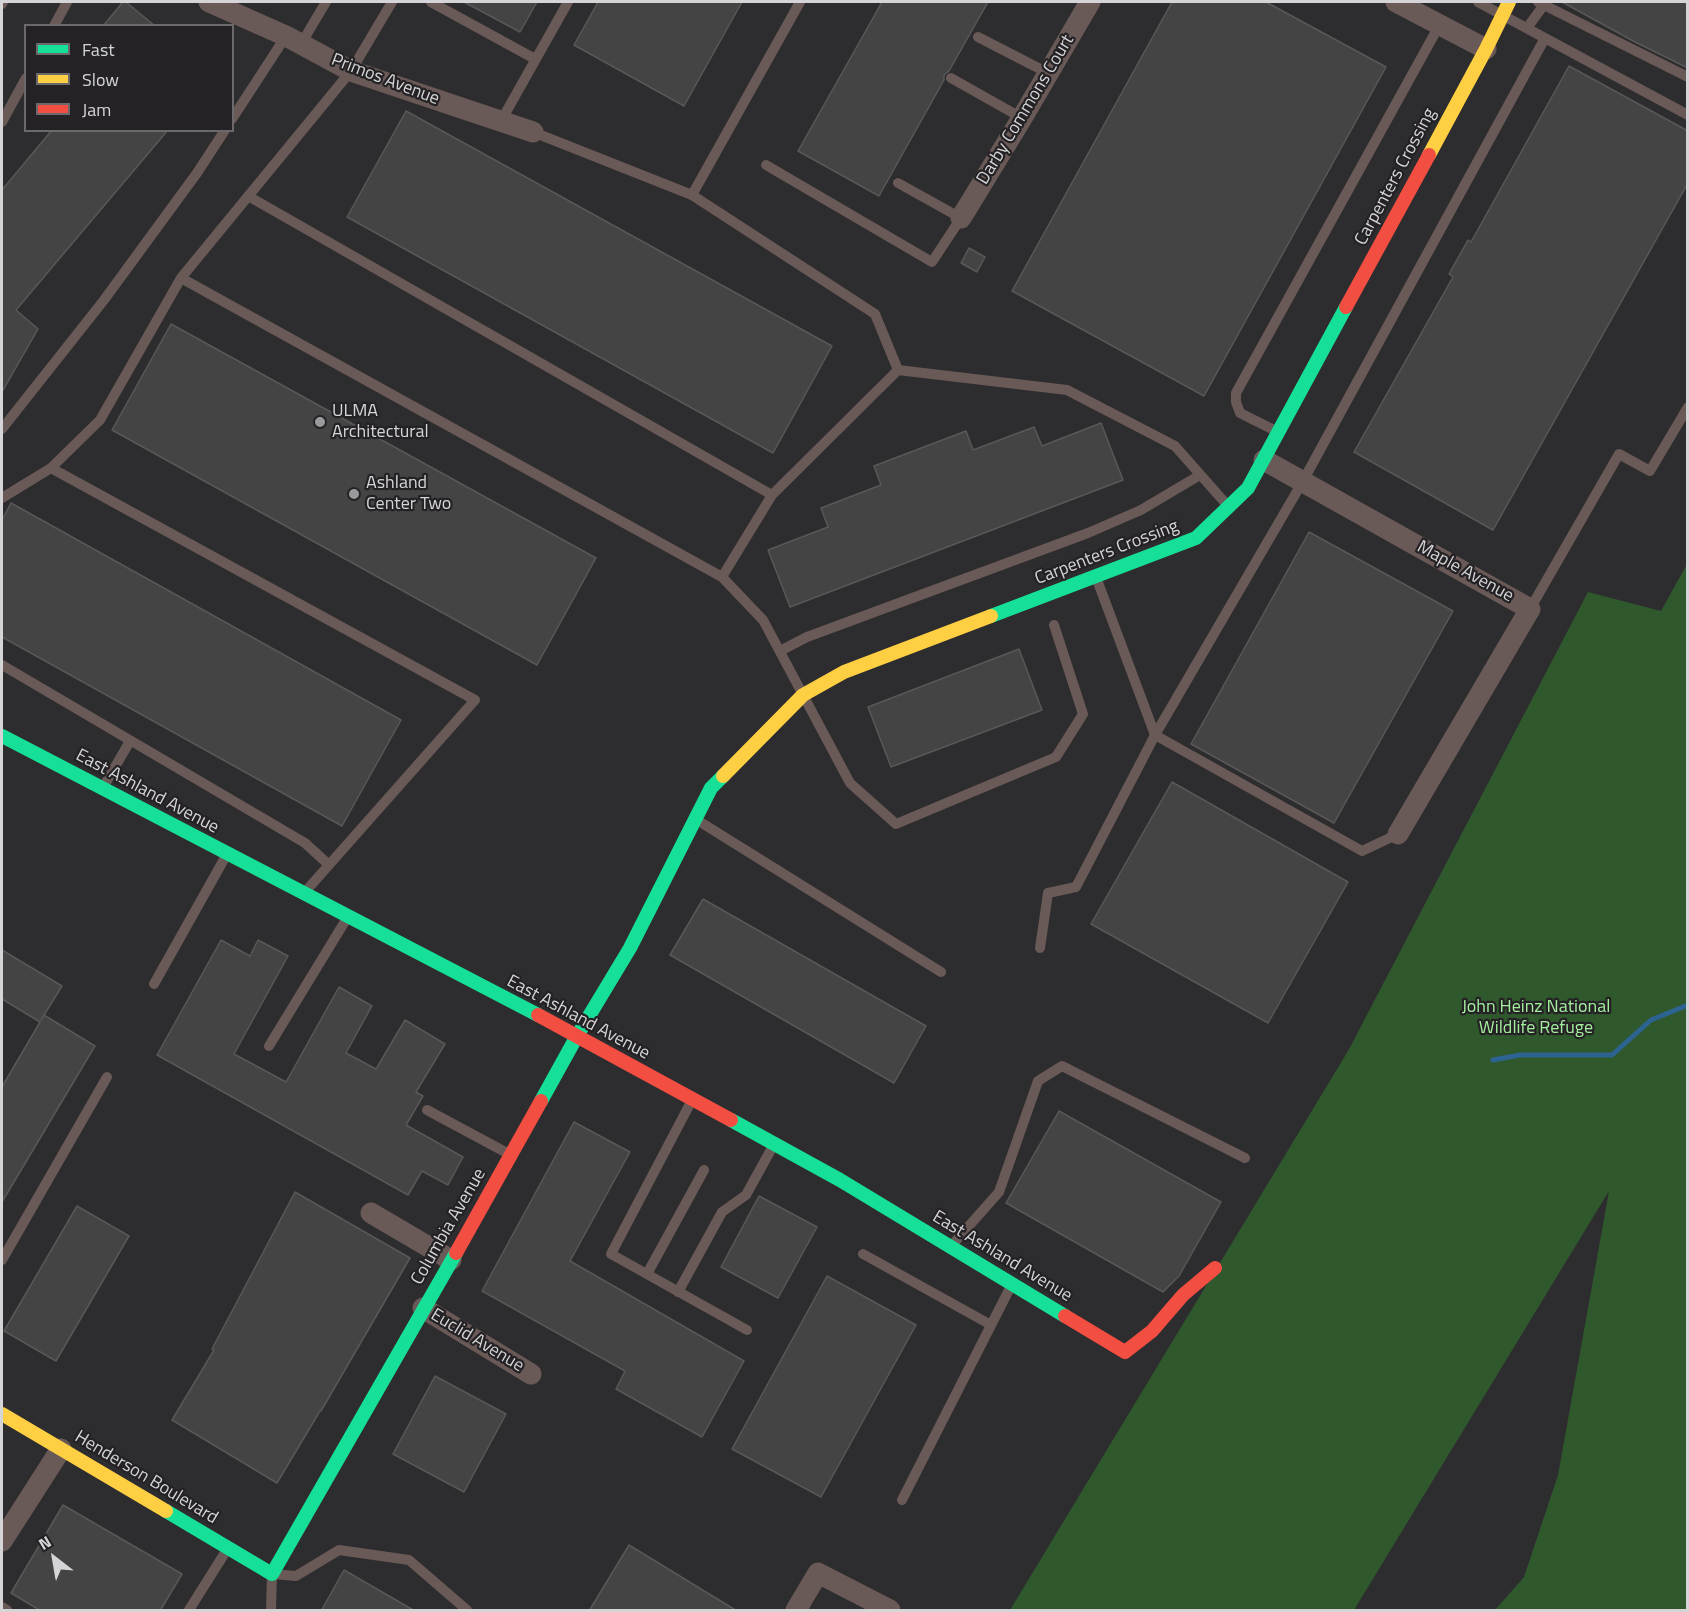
<!DOCTYPE html>
<html>
<head>
<meta charset="utf-8">
<style>
  body { margin:0 }
  #map { position:relative; width:1689px; height:1612px; overflow:hidden; background:#2d2c2e; font-family:"Titillium Web",sans-serif }
  canvas { display:block }
  .frame { position:absolute; inset:0; border:3px solid #d5d4d6; pointer-events:none }
  .legend { position:absolute; left:24px; top:24px; width:210px; height:108px; box-sizing:border-box; background:#242225; border:2px solid #6b696c; margin:0; padding:8px 10px; list-style:none; font-size:18px; color:#d5d4d6 }
  .legend li { display:flex; align-items:center; gap:12px; height:30px }
  .legend b { width:30px; border:2px solid #6b696c }
  .north { position:absolute; left:24px; top:1528px; width:60px; height:60px; -webkit-text-stroke:4px #242225; paint-order:stroke; rotate:329deg; font-size:16px; font-weight:700; line-height:24px; text-align:center; color:#d5d4d6 }
  .north::after { content:''; display:block; margin:auto; width:21px; height:27px; background:#d5d4d6; clip-path:polygon(50% 0,100% 100%,50% 72%,0 100%) }
</style>
</head>
<body>
<div id="map">
<canvas width="1689" height="1612"></canvas>
<div class="frame"></div>
<ul class="legend">
<li><b style="height:8px;background:#16e098"></b>Fast</li>
<li><b style="height:8px;background:#ffcf43"></b>Slow</li>
<li><b style="height:8px;background:#f24e42"></b>Jam</li>
</ul>
<div class="north">N</div>
</div>
<script>
const c = document.querySelector('canvas').getContext('2d');
c.lineJoin = 'round';
function fill(path, color) {
  c.fillStyle = color;
  c.fill(path, 'evenodd');
}
function poly(rows) {
  const path = new Path2D();
  for (const r of rows) {
    path.moveTo(r[0], r[1]);
    for (let i = 2; i < r.length; i += 2) path.lineTo(r[i], r[i + 1]);
  }
  return path;
}
function stroke(path, color, width, dash) {
  c.strokeStyle = color;
  c.lineWidth = width;
  c.lineCap = dash ? 'butt' : 'round';
  c.setLineDash(dash || []);
  c.stroke(path);
}
function drawText(font, color, halo, rows, align = 'center') {
  c.font = font + ' "Titillium Web",sans-serif';
  c.lineWidth = 4.5;
  c.setLineDash([]);
  c.textBaseline = 'middle';
  c.strokeStyle = halo;
  c.fillStyle = color;
  for (const [text, x, y, turn = 0] of rows) {
    c.save();
    c.translate(x, y);
    c.rotate((+turn || 0) * Math.PI / 180);
    c.textAlign = isNaN(turn) ? turn : align;
    if (halo) c.strokeText(text, 0, 0);
    c.fillText(text, 0, 0);
    c.restore();
  }
}
fill(poly([
  [1687,564,1687,1610,1495,1610,1524,1577,1558,1475,1609,1191,1354,1610,1010,1610,1348,1051,1588,592,1661,611]
]), '#30582d');
stroke(poly([
  [1493,1060,1520,1055,1612,1055,1651,1020,1688,1005]
]), '#2c6390', 5);
const building = poly([
  [123,2,126,2,155,26,103,26,123,2],
  [464,2,537,2,520,32,464,2],
  [598,2,742,2,684,106,574,45,598,2],
  [882,2,988,2,949,71,944,75,944,80,879,196,798,151,882,2],
  [1172,2,1266,2,1386,67,1204,396,1012,291,1172,2],
  [1562,2,1688,2,1688,68,1635,42,1562,2],
  [1569,66,1688,131,1688,183,1493,530,1354,452,1453,277,1449,274,1468,240,1471,242,1569,66],
  [406,111,832,346,773,453,347,217,406,111],
  [52,130,168,130,16,310,38,329,2,392,2,190,52,130],
  [969,248,985,257,977,272,961,263,969,248],
  [171,324,596,558,537,665,112,430,171,324],
  [1101,423,1123,480,790,607,768,550,828,527,821,508,881,485,874,466,966,431,973,450,1034,427,1042,446,1101,423],
  [11,503,401,720,342,826,2,637,2,520,11,503],
  [1309,532,1453,611,1334,823,1191,744,1309,532],
  [1019,649,1042,710,891,767,868,707,1019,649],
  [1172,782,1348,882,1268,1023,1091,924,1172,782],
  [703,899,926,1026,894,1083,670,955,703,899],
  [221,940,250,956,258,940,288,956,234,1054,286,1082,339,987,372,1006,346,1053,376,1069,405,1020,445,1044,416,1092,423,1096,406,1125,463,1157,448,1185,422,1171,408,1195,157,1055,221,940],
  [2,950,62,986,41,1020,44,1015,95,1046,2,1202,2,1087,40,1022,2,999,2,950],
  [1059,1111,1221,1202,1179,1276,1163,1292,1006,1203,1059,1111],
  [574,1122,630,1152,570,1261,744,1361,702,1437,616,1389,625,1371,482,1291,574,1122],
  [295,1192,410,1258,321,1411,320,1411,277,1483,172,1420,214,1350,212,1349,295,1192],
  [759,1196,817,1227,778,1298,721,1267,759,1196],
  [77,1206,129,1236,56,1361,4,1331,77,1206],
  [827,1276,916,1325,821,1497,732,1449,827,1276],
  [435,1376,506,1414,464,1492,393,1454,435,1376],
  [63,1505,182,1574,160,1611,41,1611,11,1593,63,1505],
  [629,1545,737,1611,589,1611,629,1545],
  [344,1570,415,1611,321,1611,344,1570]
]);
fill(building, '#454445');
stroke(building, '#5a5758', 1.5);
stroke(poly([
  [431,2,535,59],
  [1478,2,1688,115],
  [1538,2,1688,77],
  [2,4,3,2],
  [54,26,67,2],
  [1527,28,1546,2],
  [978,37,1048,73],
  [301,44,326,2],
  [951,78,1022,118],
  [232,119,286,36],
  [501,121,568,2],
  [2,122,26,78],
  [533,132,692,195,875,314,898,370,1067,390,1175,446,1228,506],
  [766,165,932,262,961,218,898,183],
  [692,195,800,2],
  [248,196,772,495],
  [181,278,722,577],
  [898,370,772,495,722,577,763,620,850,783,896,824,1056,757,1083,714,1054,625],
  [2,429,104,300,197,173,225,130],
  [1276,431,1240,413,1236,402,1236,393,1440,24],
  [51,468,100,420,181,278,351,71,392,2],
  [2,498,51,468,475,700,305,892],
  [1530,609,1619,454,1650,471,1688,407],
  [780,651,807,637,1088,533,1141,510,1200,475],
  [2,665,305,843,329,865],
  [104,786,130,741],
  [697,820,941,972],
  [1398,834,1362,851,1155,735,1303,481,1545,38],
  [1040,948,1048,893,1076,887,1155,735,1096,577],
  [154,984,227,854],
  [269,1046,347,918],
  [692,1100,611,1254,747,1330],
  [427,1110,509,1154],
  [953,1244,999,1192,1038,1081,1062,1066,1245,1158],
  [863,1254,991,1325],
  [2,1260,107,1077],
  [647,1274,704,1170],
  [678,1292,722,1212,746,1195,773,1146],
  [902,1500,1011,1286],
  [2,1607,7,1610],
  [189,1610,228,1548],
  [271,1610,272,1574,296,1576,339,1550,409,1560,467,1610]
]), '#695957', 10);
stroke(poly([
  [209,2,286,36,351,71,533,132],
  [1396,2,1486,49],
  [961,218,1022,118,1090,2],
  [1264,460,1530,609,1398,834],
  [371,1213,451,1260],
  [423,1308,531,1374],
  [2,1541,61,1449],
  [796,1610,818,1573,890,1610]
]), '#695957', 21);
stroke(poly([
  [991,616,1196,538,1248,488,1346,307],
  [2,736,538,1015],
  [541,1101,577,1036,630,948,711,788,723,776],
  [731,1120,840,1180,1065,1316],
  [166,1511,272,1574,456,1253]
]), '#16e098', 14);
stroke(poly([
  [1429,155,1486,49,1509,2],
  [723,776,803,695,844,672,991,616],
  [2,1414,166,1511]
]), '#ffcf43', 14);
stroke(poly([
  [1346,307,1429,155],
  [538,1015,731,1120],
  [456,1253,541,1101],
  [1065,1316,1125,1352,1152,1331,1183,1295,1215,1268]
]), '#f24e42', 14);
for (const [x, y, r, color] of [
  [320,422,6,"#9a999b"],
  [354,494,6,"#9a999b"]
]) {
  const dot = new Path2D();
  dot.arc(x, y, r, 0, 2 * Math.PI);
  c.fillStyle = color;
  c.fill(dot);
  stroke(dot, '#242225', 2);
}
drawText('18px', '#d5d4d6', '#242225', [
  ["Primos Avenue",385,80,21],
  ["Darby Commons Court",1026,110,-59],
  ["Carpenters Crossing",1396,177,-62],
  ["Carpenters Crossing",1107,553,-21],
  ["Maple Avenue",1465,572,29],
  ["East Ashland Avenue",147,792,28],
  ["East Ashland Avenue",578,1018,28],
  ["Columbia Avenue",449,1227,-60],
  ["East Ashland Avenue",1002,1257,31],
  ["Euclid Avenue",477,1341,31],
  ["Henderson Boulevard",146,1478,31]
]);
drawText('18px', '#d5d4d6', '#242225', [
  ["ULMA",332,412],
  ["Architectural",332,433],
  ["Ashland",366,484],
  ["Center Two",366,505]
], 'left');
drawText('18px', '#a3ed9d', '#242225', [
  ["John Heinz National",1536,1008],
  ["Wildlife Refuge",1536,1029]
]);
</script>
</body>
</html>
